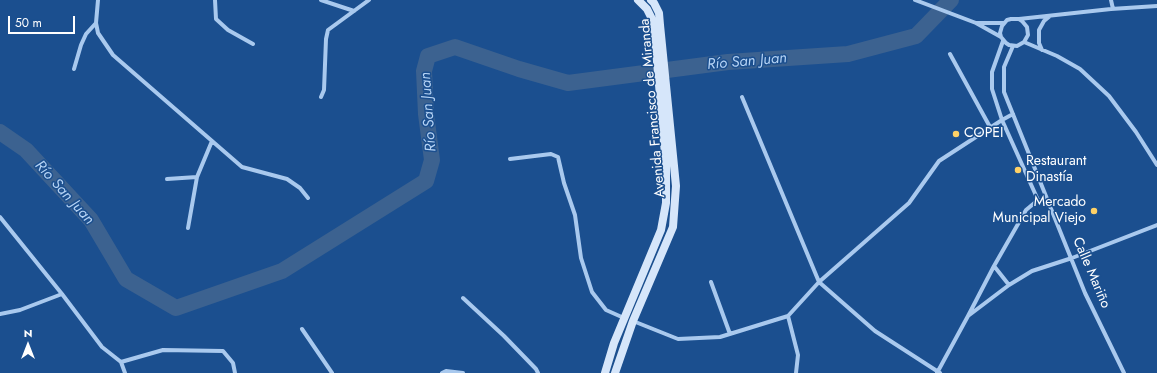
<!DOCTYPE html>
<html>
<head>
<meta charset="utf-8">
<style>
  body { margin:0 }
  #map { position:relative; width:1157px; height:373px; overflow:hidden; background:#1b4f8f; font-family:Jost,sans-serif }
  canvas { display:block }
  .north { position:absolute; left:8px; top:325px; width:40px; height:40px; -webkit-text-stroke:3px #1b4f8f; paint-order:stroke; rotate:0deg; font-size:11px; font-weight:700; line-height:16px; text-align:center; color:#fff }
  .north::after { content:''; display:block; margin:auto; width:14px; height:18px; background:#fff; clip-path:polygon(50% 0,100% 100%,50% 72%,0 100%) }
  .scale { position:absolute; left:8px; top:16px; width:67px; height:18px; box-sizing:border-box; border:2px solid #fff; border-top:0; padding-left:5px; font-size:12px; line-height:14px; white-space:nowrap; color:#fff; -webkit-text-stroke:3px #1b4f8f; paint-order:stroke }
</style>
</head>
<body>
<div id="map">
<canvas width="1157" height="373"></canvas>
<div class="north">N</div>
<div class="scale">50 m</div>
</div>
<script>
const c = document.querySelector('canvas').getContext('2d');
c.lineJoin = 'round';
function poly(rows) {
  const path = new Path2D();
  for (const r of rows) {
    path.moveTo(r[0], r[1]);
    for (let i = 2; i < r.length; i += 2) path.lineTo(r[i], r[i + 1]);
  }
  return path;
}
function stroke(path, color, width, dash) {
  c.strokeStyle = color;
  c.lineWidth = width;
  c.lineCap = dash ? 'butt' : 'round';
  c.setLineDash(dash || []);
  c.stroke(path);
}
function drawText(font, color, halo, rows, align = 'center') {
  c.font = font + ' Jost,sans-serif';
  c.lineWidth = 3;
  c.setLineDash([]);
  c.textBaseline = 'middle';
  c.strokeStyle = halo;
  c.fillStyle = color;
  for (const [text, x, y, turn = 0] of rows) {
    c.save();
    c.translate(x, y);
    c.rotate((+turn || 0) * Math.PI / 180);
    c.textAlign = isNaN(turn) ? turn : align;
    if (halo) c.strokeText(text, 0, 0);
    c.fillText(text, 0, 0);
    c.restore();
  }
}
stroke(poly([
  [0,132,26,150,91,220,126,279,176,308,282,271,426,181,432,160,426,114,424,71,428,56,455,47,519,69,568,83,728,62,848,54,916,36,951,0]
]), '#3c6290', 16);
stroke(poly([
  [98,0,96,23,98,33,113,55,242,167,287,179,300,188,308,198],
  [215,0,216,19,228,30,253,44],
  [321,0,354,11],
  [915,0,976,23,1001,37,1006,43,1009,45,1017,46,1024,42,1028,35,1027,27,1022,21,1019,19,1011,19,1007,20,1002,26,1000,33,1001,37],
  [1111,0,1113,9],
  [1019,19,1111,9,1157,6],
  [976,23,1004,23],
  [1024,42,1057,56,1080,69,1109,96,1136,132,1157,165],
  [1013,46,1004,67,1004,92,1085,293,1124,373],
  [1042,50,1039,43,1039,30,1044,21,1050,16],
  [950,54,990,127],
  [74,69,81,45,86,34,96,23],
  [321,97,324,90,326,39,328,30,369,0],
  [742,97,819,282,875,331,940,373],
  [510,159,551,154,558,157,564,183,575,215,581,258,592,292,606,310,624,318],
  [167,179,197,177],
  [1038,200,1050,206],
  [0,217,62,294,102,347,121,362],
  [188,228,197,177,212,141],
  [994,266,1009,285],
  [711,282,730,334],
  [463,298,504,336,536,369,538,373],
  [0,314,20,310,62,294],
  [788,316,798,355,796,373],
  [968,316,994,266,1026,210,1038,200,1002,120,992,89,992,72,1003,41],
  [633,321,678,339,720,337,788,316,819,282,909,203,939,161,1002,120,1013,114],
  [302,329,332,373],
  [121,362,163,350,223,351,233,363,235,373],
  [121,362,125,373],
  [442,373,446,371,463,373],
  [937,373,968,316,1009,285,1032,271,1072,258,1157,225]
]), '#a9c9ee', 4);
stroke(poly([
  [605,373,614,343,661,230,666,203,666,166,654,27,651,17,647,9,638,0],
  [615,373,633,321,673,227,676,186,660,25,659,13,654,3,651,0]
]), '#d6e6fa', 8);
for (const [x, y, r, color] of [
  [956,134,4,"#ffd166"],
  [1018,170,4,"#ffd166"],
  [1094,211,4,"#ffd166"]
]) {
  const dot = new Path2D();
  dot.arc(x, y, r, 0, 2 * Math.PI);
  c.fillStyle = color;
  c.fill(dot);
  stroke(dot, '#1b4f8f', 1.5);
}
drawText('14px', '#fff', '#1b4f8f', [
  ["Avenida Francisco de Miranda",653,108,-95],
  ["Calle Mariño",1091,273,67]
]);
drawText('14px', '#fff', '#1b4f8f', [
  ["COPEI",964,134],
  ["Restaurant",1026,162],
  ["Dinastía",1026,178],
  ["Mercado",1086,203,"right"],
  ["Municipal Viejo",1086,219,"right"]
], 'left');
drawText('italic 15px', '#b5d3f5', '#1b4f8f', [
  ["Río San Juan",747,62,-5],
  ["Río San Juan",429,112,-94],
  ["Río San Juan",64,193,48]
]);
</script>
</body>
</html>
